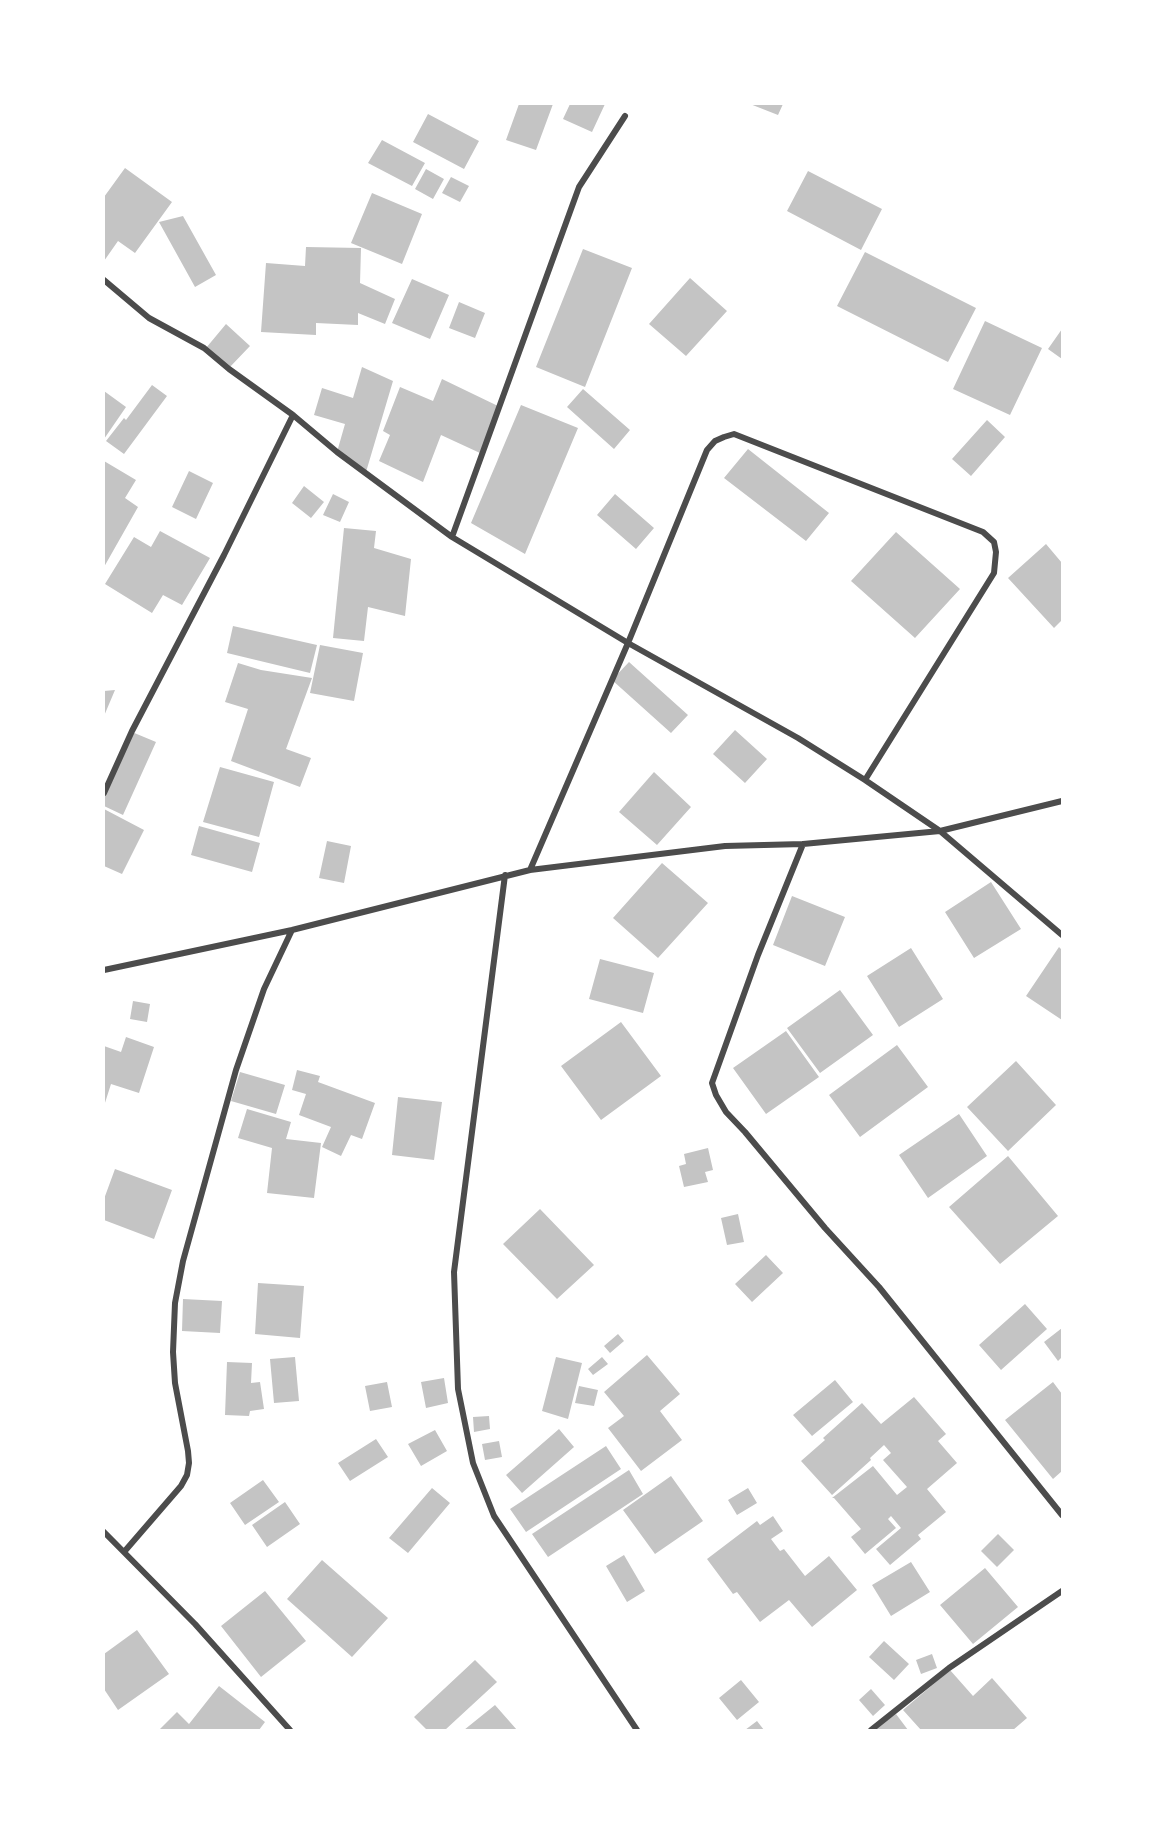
<!DOCTYPE html>
<html>
<head>
<meta charset="utf-8">
<style>
  body { margin:0 }
  #map { position:relative; width:1166px; height:1834px; overflow:hidden; background:#fff; font-family:Signika,sans-serif }
  canvas { display:block }
  .frame { position:absolute; inset:0; border:105px solid #fff; pointer-events:none }
</style>
</head>
<body>
<div id="map">
<canvas width="1166" height="1834"></canvas>
<div class="frame"></div>
</div>
<script>
const c = document.querySelector('canvas').getContext('2d');
c.lineJoin = 'round';
function fill(path, color) {
  c.fillStyle = color;
  c.fill(path, 'evenodd');
}
function poly(rows) {
  const path = new Path2D();
  for (const r of rows) {
    path.moveTo(r[0], r[1]);
    for (let i = 2; i < r.length; i += 2) path.lineTo(r[i], r[i + 1]);
  }
  return path;
}
function stroke(path, color, width, dash) {
  c.strokeStyle = color;
  c.lineWidth = width;
  c.lineCap = dash ? 'butt' : 'round';
  c.setLineDash(dash || []);
  c.stroke(path);
}
fill(poly([
  [519,104,553,104,536,150,506,140],
  [570,104,605,104,592,132,563,119],
  [750,104,783,104,778,115],
  [428,114,479,141,464,169,413,142],
  [382,140,425,163,412,186,368,163],
  [125,168,172,202,135,253,118,241,104,261,104,197],
  [426,169,444,179,433,199,415,189],
  [808,171,882,209,861,250,787,211],
  [451,177,469,186,460,202,442,193],
  [372,193,422,214,402,264,351,243],
  [183,216,216,275,195,287,159,222],
  [306,247,361,248,360,283,395,299,385,324,358,313,358,325,316,323,316,335,261,332,266,263,305,266],
  [583,249,632,268,585,387,536,367],
  [865,252,976,308,948,362,837,306],
  [690,278,727,311,686,356,649,324],
  [412,279,449,295,430,339,392,323],
  [459,302,485,313,475,338,449,328],
  [985,321,1042,348,1010,415,953,389],
  [226,324,250,346,229,368,206,348],
  [1062,329,1062,359,1048,349],
  [362,367,393,381,366,472,337,452,345,424,314,415,322,388,353,398],
  [442,379,498,406,480,453,441,435,423,482,379,461,390,435,383,431,400,387,433,401],
  [152,385,167,396,124,454,106,441,124,418,126,420],
  [583,389,630,430,614,449,567,407],
  [104,391,126,407,104,439],
  [521,405,578,428,525,554,471,523],
  [987,420,1005,437,971,476,952,459],
  [748,449,829,513,806,541,724,478],
  [104,461,136,480,125,498,138,507,104,567],
  [189,471,213,483,196,519,172,507],
  [304,486,324,502,311,518,292,503],
  [333,494,349,502,340,522,323,515],
  [615,494,654,528,636,549,597,515],
  [344,528,376,531,374,548,411,559,405,616,368,607,364,641,333,638],
  [160,531,210,558,182,605,163,595,152,613,105,584,134,537,151,547],
  [896,532,960,589,915,638,851,581],
  [1046,544,1062,563,1062,620,1054,628,1008,578],
  [233,626,317,645,310,673,227,653],
  [320,645,363,653,354,701,310,693],
  [629,662,688,715,671,733,612,680],
  [238,663,261,670,312,678,286,749,311,758,300,787,231,761,248,709,225,702],
  [115,690,104,716,104,691],
  [735,730,767,759,745,783,713,754],
  [132,732,156,742,123,815,104,806,104,796],
  [220,767,274,782,259,837,203,822],
  [654,772,691,807,657,845,619,812],
  [104,809,144,830,122,874,104,866],
  [199,826,260,843,252,872,191,855],
  [327,841,351,846,344,883,319,878],
  [662,863,708,903,658,958,613,918],
  [991,882,1021,929,974,958,945,912],
  [792,896,845,917,825,966,773,945],
  [1059,947,1062,950,1062,1020,1026,996],
  [911,948,943,999,899,1027,867,976],
  [600,959,654,973,643,1013,589,999],
  [840,990,873,1035,820,1073,787,1028],
  [133,1001,150,1004,147,1022,130,1019],
  [621,1022,661,1076,601,1120,561,1066],
  [786,1031,819,1077,766,1114,733,1068],
  [126,1037,154,1047,139,1093,111,1084,104,1106,104,1046,121,1052],
  [897,1045,928,1087,860,1137,829,1095],
  [1016,1061,1056,1105,1008,1151,967,1107],
  [297,1070,320,1076,318,1082,375,1103,362,1139,351,1135,341,1156,322,1147,331,1127,299,1115,306,1094,292,1090],
  [240,1072,285,1085,276,1114,231,1101],
  [398,1097,442,1102,434,1160,392,1155],
  [247,1109,291,1122,286,1139,321,1143,314,1198,267,1193,272,1148,238,1138],
  [959,1114,987,1156,928,1198,899,1155],
  [708,1148,713,1170,705,1172,708,1182,684,1187,679,1166,686,1164,684,1154],
  [1008,1156,1058,1216,1000,1264,949,1207],
  [115,1169,172,1190,154,1239,104,1220,104,1199],
  [540,1209,594,1265,557,1299,503,1244],
  [738,1214,744,1242,727,1245,721,1218],
  [766,1255,783,1273,752,1302,735,1284],
  [258,1283,304,1286,300,1338,255,1334],
  [183,1299,222,1301,220,1333,182,1331],
  [1025,1304,1047,1329,1001,1370,979,1345],
  [1062,1328,1062,1357,1058,1361,1044,1342],
  [618,1334,624,1341,610,1353,604,1346],
  [647,1355,680,1394,660,1411,682,1440,641,1471,608,1428,624,1416,604,1392],
  [295,1357,299,1401,274,1403,270,1359],
  [556,1357,582,1363,568,1419,542,1411],
  [602,1357,608,1364,593,1375,588,1369],
  [227,1362,252,1363,251,1383,260,1382,264,1409,250,1411,249,1416,225,1415],
  [444,1378,448,1403,426,1408,421,1382],
  [835,1380,853,1402,812,1436,793,1415],
  [387,1382,392,1407,370,1411,365,1386],
  [1053,1382,1062,1394,1062,1471,1053,1479,1005,1420],
  [579,1386,598,1390,594,1406,575,1403],
  [914,1397,946,1434,938,1441,957,1463,927,1489,946,1512,918,1535,921,1539,890,1565,876,1549,901,1528,891,1516,888,1519,896,1528,865,1554,851,1537,861,1529,834,1498,832,1498,873,1466,897,1495,907,1487,883,1460,891,1453,884,1445,870,1458,871,1460,832,1495,801,1461,825,1440,823,1438,862,1403,881,1424],
  [489,1416,490,1429,474,1432,473,1417],
  [559,1429,574,1447,522,1493,506,1475],
  [435,1430,447,1451,421,1466,408,1444],
  [376,1439,388,1457,350,1481,338,1463],
  [499,1441,502,1457,485,1460,482,1444],
  [606,1446,621,1469,526,1532,510,1509],
  [629,1470,643,1494,548,1557,532,1534],
  [671,1476,703,1521,655,1554,623,1510],
  [263,1480,279,1502,245,1525,230,1503],
  [432,1488,450,1503,408,1553,389,1538],
  [748,1488,757,1503,737,1515,728,1500],
  [285,1502,300,1524,267,1547,252,1525],
  [773,1516,783,1531,771,1539,780,1551,784,1549,805,1576,829,1556,857,1590,812,1627,789,1600,760,1622,737,1592,733,1594,707,1559,757,1521,760,1525],
  [998,1534,1014,1550,997,1567,981,1551],
  [624,1555,645,1591,627,1602,606,1566],
  [322,1560,388,1618,352,1657,287,1599],
  [911,1562,930,1592,891,1616,872,1585],
  [985,1568,1018,1607,973,1644,940,1605],
  [265,1591,306,1641,261,1677,221,1626],
  [137,1630,169,1674,118,1710,104,1689,104,1654],
  [884,1641,909,1664,894,1680,869,1657],
  [932,1654,937,1668,921,1674,916,1660],
  [475,1660,497,1682,445,1730,427,1730,414,1717],
  [950,1670,973,1696,992,1678,1027,1718,1013,1730,921,1730,903,1710],
  [741,1680,759,1702,737,1720,719,1698],
  [219,1686,265,1722,259,1730,159,1730,177,1712,189,1724],
  [871,1689,885,1705,873,1716,859,1700],
  [495,1705,517,1730,464,1730],
  [896,1714,908,1730,873,1730],
  [757,1721,764,1730,745,1730]
]), '#c4c4c4');
stroke(poly([
  [104,280,149,318,204,348,229,369,293,415,337,452,452,537,628,643,798,738,865,780,940,831,1062,935],
  [452,537,579,187,625,116],
  [104,793,132,731,224,555,293,415],
  [803,844,758,955,712,1083,716,1095,726,1112,745,1132,825,1228,879,1287,1062,1515],
  [530,870,628,643,707,450,715,441,724,437,734,434,983,532,994,542,996,552,994,573,865,780],
  [505,875,454,1272,458,1389,473,1463,494,1516,637,1730],
  [104,970,292,930,530,870,725,846,803,844,940,831,1062,801],
  [104,1532,195,1624,290,1730],
  [124,1552,181,1486,187,1475,189,1463,188,1451,175,1383,173,1352,175,1303,183,1261,236,1070,264,989,292,930],
  [871,1730,949,1668,1062,1591]
]), '#4c4c4c', 6);
</script>
</body>
</html>
